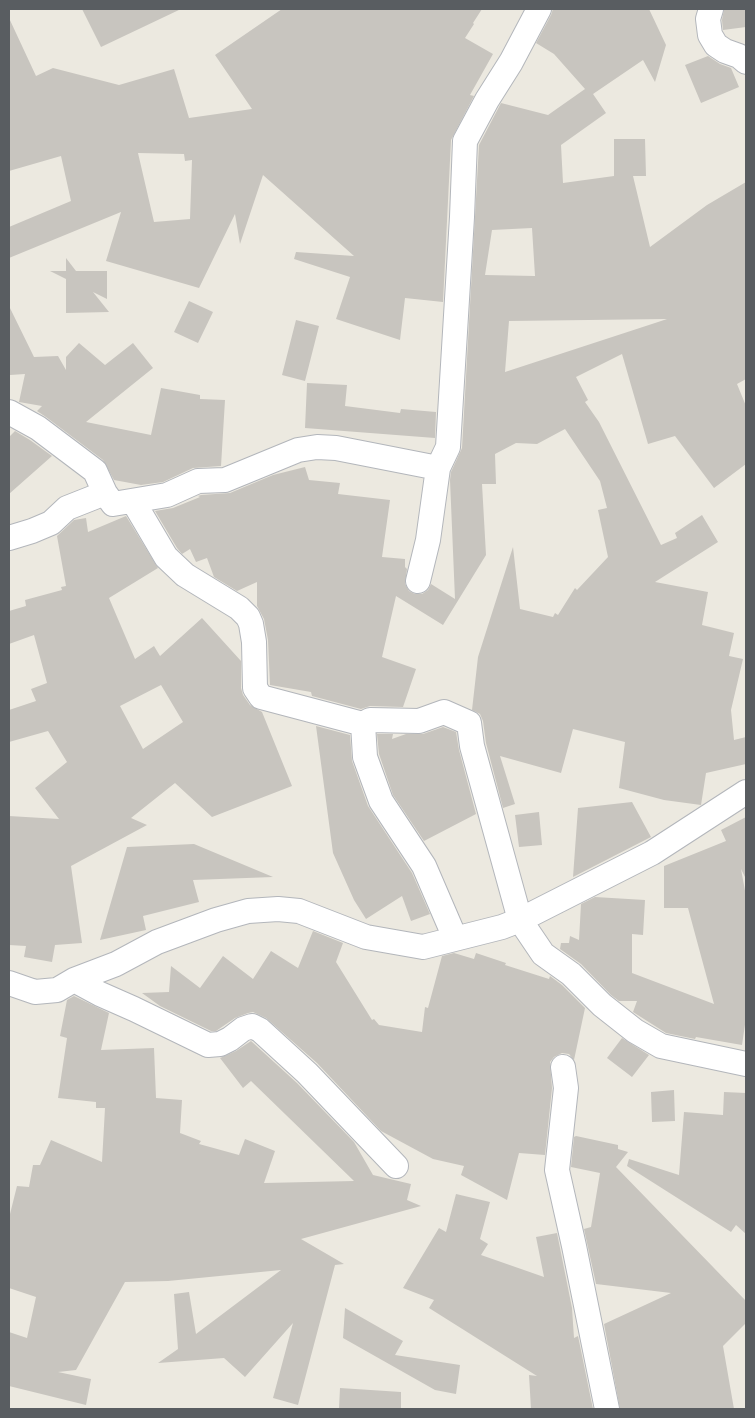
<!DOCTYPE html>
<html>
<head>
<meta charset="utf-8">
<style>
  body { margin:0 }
  #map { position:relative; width:755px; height:1418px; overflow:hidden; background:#ece9e0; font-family:Montserrat,sans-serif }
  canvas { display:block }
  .frame { position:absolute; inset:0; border:10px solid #595d61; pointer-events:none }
</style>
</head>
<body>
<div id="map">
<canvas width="755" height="1418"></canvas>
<div class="frame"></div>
</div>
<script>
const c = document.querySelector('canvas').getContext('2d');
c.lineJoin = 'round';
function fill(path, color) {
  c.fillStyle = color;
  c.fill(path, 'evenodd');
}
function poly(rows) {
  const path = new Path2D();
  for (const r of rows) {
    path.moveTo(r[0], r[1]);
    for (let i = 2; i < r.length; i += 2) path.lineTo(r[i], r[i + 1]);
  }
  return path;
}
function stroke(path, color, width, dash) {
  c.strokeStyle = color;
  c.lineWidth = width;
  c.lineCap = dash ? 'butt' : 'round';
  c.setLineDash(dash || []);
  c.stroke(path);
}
fill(poly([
  [82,9,181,9,101,47],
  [282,9,482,9,473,23,474,24,465,38,493,54,470,95,474,96,451,140,443,302,405,298,400,340,336,319,350,277,294,259,296,252,354,256,263,175,240,244,235,214,199,288,106,261,121,212,9,258,9,227,71,201,61,156,9,171,9,18,36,76,53,68,119,85,174,69,189,118,252,109,215,55],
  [138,153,184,154,185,161,192,160,190,219,154,222],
  [553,9,649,9,666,45,655,82,643,60,593,94,606,113,561,145,563,183,614,176,614,139,645,139,646,176,633,176,650,247,707,205,746,182,746,379,737,384,746,406,746,464,714,488,675,436,648,444,622,354,576,377,588,400,585,402,599,422,661,545,677,538,675,533,702,515,718,542,655,582,708,592,702,625,734,633,729,656,743,659,731,710,734,740,746,737,746,764,706,773,701,805,664,800,619,788,625,742,573,729,561,773,500,756,515,804,503,808,486,743,483,721,480,714,472,710,478,657,513,547,520,609,553,617,555,613,558,615,575,588,577,590,608,557,598,510,607,508,600,481,565,429,537,444,516,443,495,454,496,484,482,484,486,555,443,625,396,596,382,657,416,669,403,707,370,706,361,709,312,696,311,692,270,685,268,640,264,619,257,606,257,582,237,591,214,577,207,558,196,562,190,549,182,554,177,548,155,511,173,508,200,497,198,496,201,495,230,493,273,475,305,467,309,480,340,483,338,494,390,500,382,557,405,559,405,567,407,569,405,584,409,591,415,594,422,594,428,590,431,584,455,599,450,480,451,472,462,448,479,145,501,103,548,115,585,89,554,54,536,43,551,15],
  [532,228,535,276,485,275,492,230],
  [667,319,655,323,505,372,509,321],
  [724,9,746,9,746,27,723,30,722,20],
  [708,56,720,64,731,68,739,87,701,103,685,65],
  [66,258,76,271,107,271,107,299,93,292,109,312,66,313,66,279,50,271,66,271],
  [189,301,213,312,198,343,174,332],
  [9,306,34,357,58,356,66,370,66,357,79,343,105,365,133,343,153,368,86,422,151,435,161,388,200,395,200,399,225,400,221,466,193,468,163,482,141,485,114,480,103,460,46,417,37,411,42,406,19,402,25,374,10,375],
  [296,320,319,326,305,381,282,375],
  [307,383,347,385,345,406,400,413,401,409,436,412,435,438,305,428],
  [15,431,30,440,52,456,9,494,9,437],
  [126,516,158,568,109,598,135,659,154,646,160,656,202,618,241,661,241,688,243,695,250,705,262,712,292,786,212,817,175,783,131,818,147,825,71,866,82,943,55,945,52,962,24,957,26,946,9,945,9,816,59,819,35,788,67,762,48,731,9,742,9,710,36,701,31,689,47,683,34,635,9,644,9,611,26,606,25,600,62,590,61,587,66,586,57,536,74,520,86,518,88,532],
  [161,685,183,722,143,749,120,706],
  [316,726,350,735,352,761,368,806,412,873,430,914,411,921,402,896,366,919,354,900,333,853],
  [443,727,456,732,459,750,476,814,424,841,393,795,379,754,377,734,393,734,392,739,406,734,423,734],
  [632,802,651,837,573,877,578,808],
  [539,812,542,845,519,847,515,815],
  [746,817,746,879,741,869,746,896,746,1018,742,1045,696,1037,695,1039,666,1033,633,1012,637,1001,619,1001,611,995,581,964,560,949,561,943,569,943,570,936,579,940,581,904,595,897,645,900,643,935,632,934,632,973,714,1004,688,908,664,908,664,866,726,841,721,830],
  [194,844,273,877,193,880,199,902,143,916,146,930,100,940,127,847],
  [313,931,343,943,336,962,372,1020,374,1019,379,1025,422,1032,425,1007,428,1008,442,956,454,953,474,959,476,953,506,963,505,965,549,979,550,976,562,985,585,1008,574,1060,569,1054,562,1053,554,1057,550,1062,552,1088,545,1155,519,1153,507,1200,461,1175,464,1166,433,1159,381,1131,317,1063,266,1018,253,1012,248,1013,235,1018,216,1031,211,1031,160,1006,142,993,169,992,171,966,200,988,223,956,253,979,271,951,298,968],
  [74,996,109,1013,101,1050,154,1048,156,1098,182,1100,180,1133,201,1141,199,1144,239,1155,245,1139,275,1151,264,1183,354,1181,251,1081,243,1088,220,1058,236,1051,251,1041,297,1083,354,1142,373,1175,411,1184,407,1200,421,1206,301,1239,344,1264,335,1265,298,1405,273,1398,293,1323,245,1377,224,1358,158,1363,178,1349,174,1294,189,1292,196,1334,281,1270,168,1281,125,1282,76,1370,58,1372,91,1379,86,1405,9,1386,9,1332,27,1338,36,1297,9,1288,9,1218,17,1186,29,1187,33,1165,40,1165,51,1140,102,1162,105,1108,96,1108,96,1102,58,1098,67,1038,60,1036,67,1000],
  [622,1038,649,1055,632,1077,607,1058],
  [674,1090,675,1121,652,1122,651,1092],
  [724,1092,746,1093,746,1234,736,1225,731,1232,627,1166,629,1159,679,1175,684,1112,723,1115],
  [576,1136,618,1145,618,1149,628,1152,616,1167,746,1301,746,1323,723,1346,734,1409,620,1409,604,1324,671,1293,596,1284,584,1229,591,1227,600,1173,571,1167,574,1137],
  [456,1194,490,1202,480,1239,488,1244,481,1255,544,1277,536,1237,557,1233,572,1308,574,1338,578,1336,593,1409,531,1409,529,1375,537,1376,429,1308,434,1300,403,1288,439,1228,446,1232],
  [345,1308,403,1341,395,1355,460,1365,456,1394,435,1390,343,1338],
  [340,1388,401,1392,401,1409,339,1409]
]), '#c8c5bf');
const street = poly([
  [711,9,708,19,710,35,716,45,725,51,739,56,746,62],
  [9,412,38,428,95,471,105,493],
  [133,501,166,557,185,575,239,608,248,617,251,624,254,642,255,688,261,697,363,724,370,720,419,721,444,712,469,723,472,746,520,920,543,954,571,974,602,1005,635,1031,661,1046,746,1064],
  [9,538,32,531,51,523,67,508,105,493,113,504,167,495,198,481,225,480,298,450,317,447,336,448,438,468],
  [418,581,428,540,438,468,448,447,462,217,465,141,487,100,511,62,539,9],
  [363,724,365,757,381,801,424,866,455,938],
  [74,980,100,994,134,1009,208,1045,220,1044,230,1039,243,1029,252,1026,260,1030,307,1073,396,1166],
  [9,983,35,992,57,990,74,980,116,964,157,942,216,920,248,911,278,909,299,911,366,937,423,947,502,927,520,920,652,853,746,792],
  [563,1067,566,1088,557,1170,574,1246,607,1409]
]);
stroke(street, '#b3b6bb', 26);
stroke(street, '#fff', 24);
</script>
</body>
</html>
